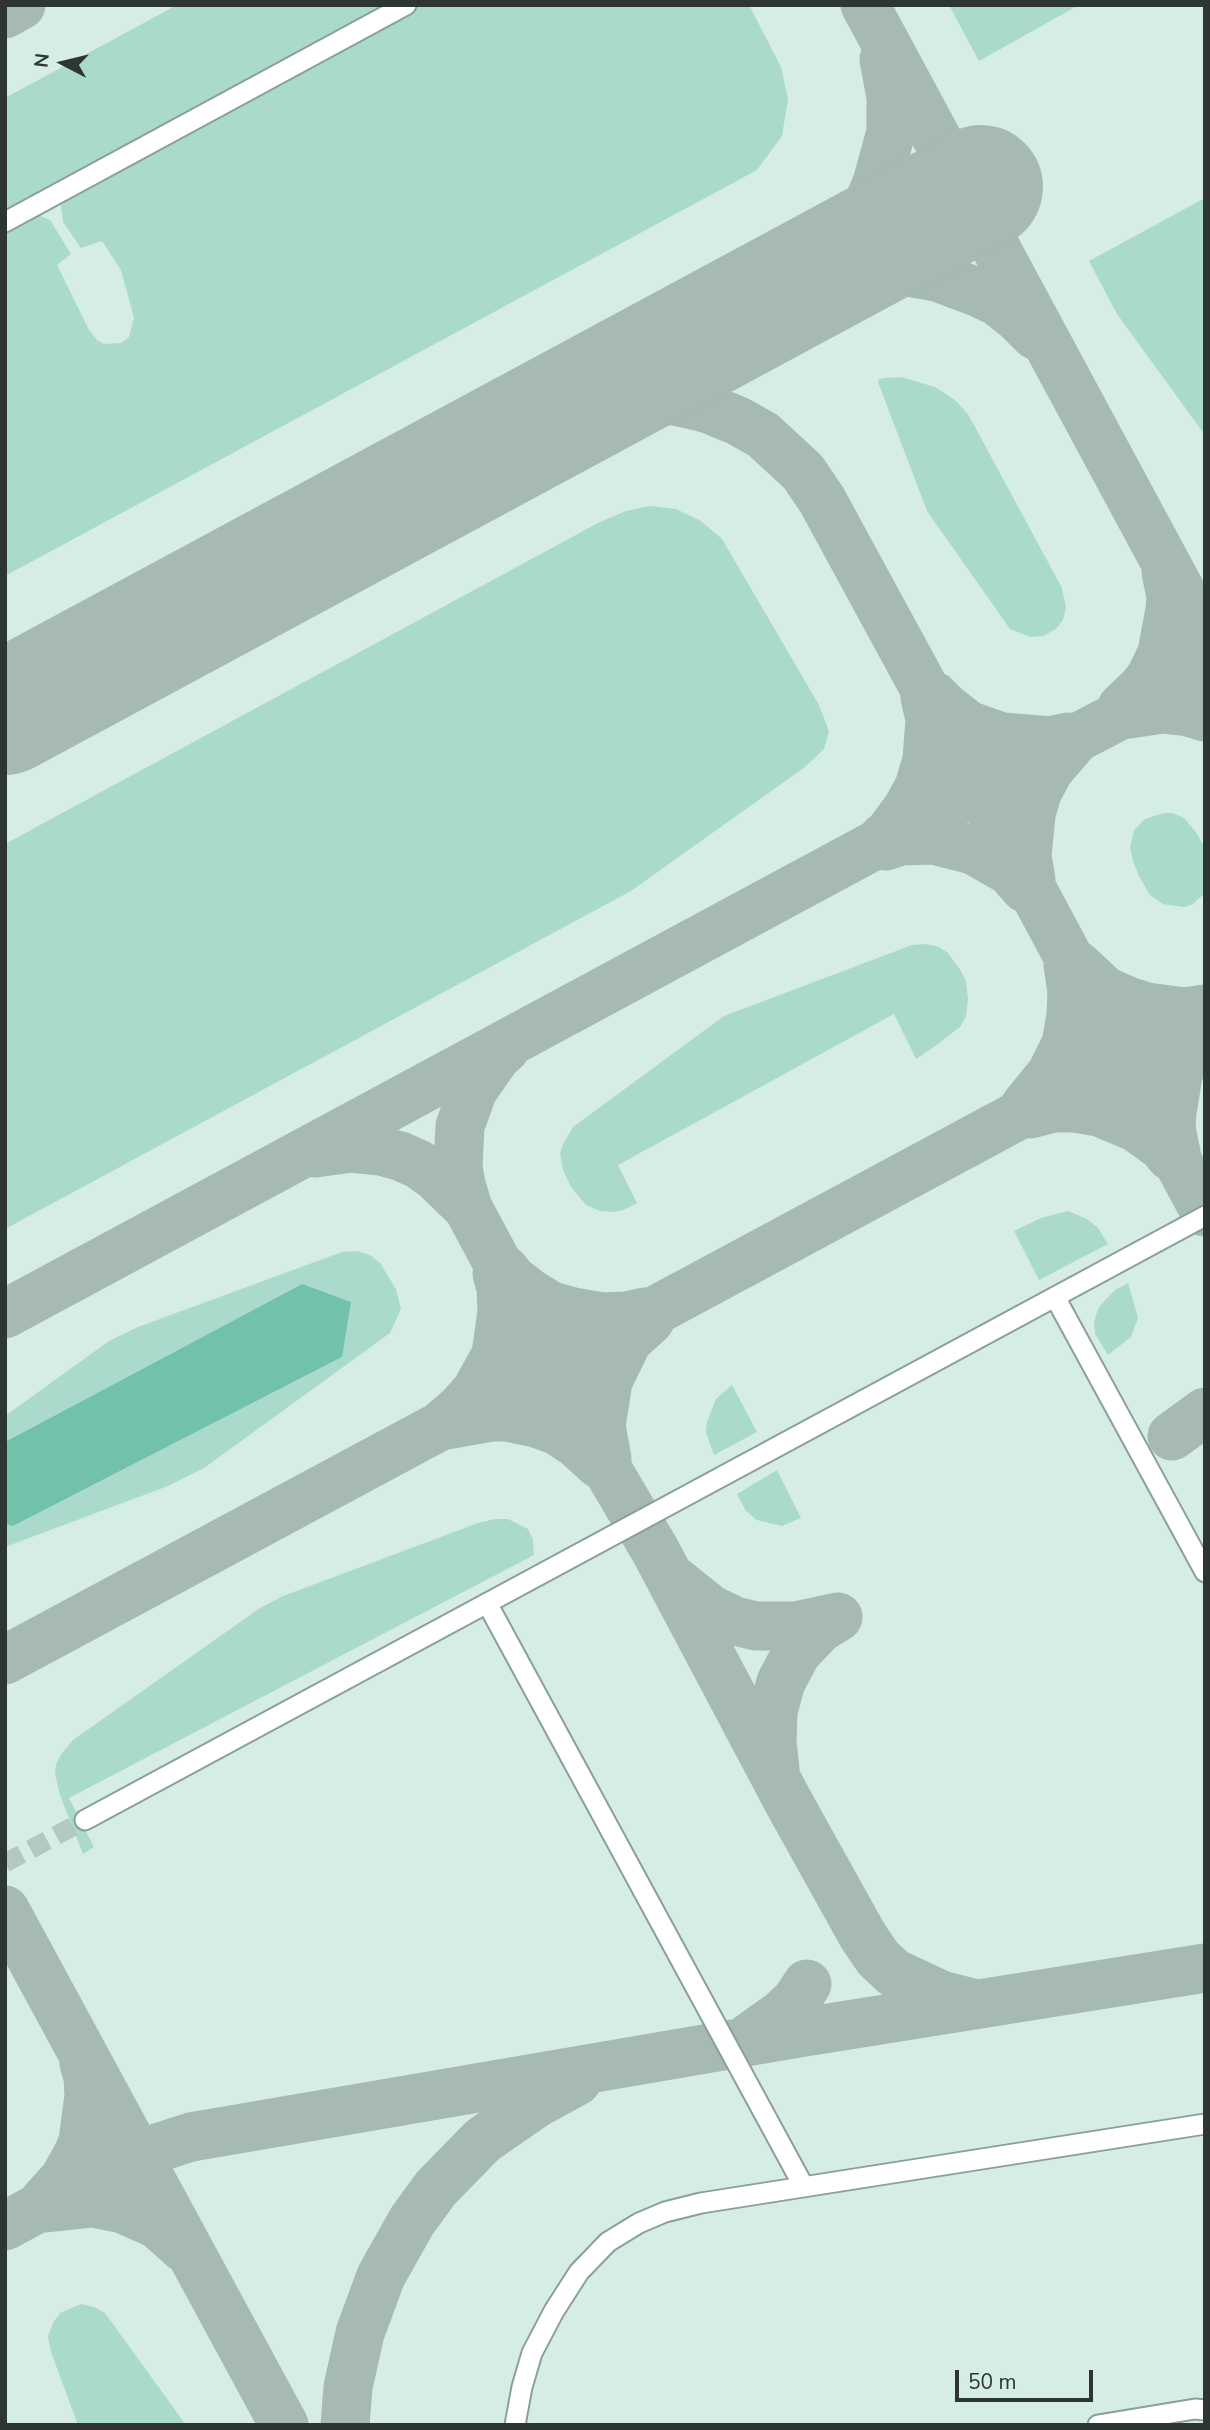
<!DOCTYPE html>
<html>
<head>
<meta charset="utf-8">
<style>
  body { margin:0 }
  #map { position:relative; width:1210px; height:2430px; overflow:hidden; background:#d5ede5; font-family:"Nunito Sans",sans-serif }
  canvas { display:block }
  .frame { position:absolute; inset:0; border:7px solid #2d3633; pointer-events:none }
  .north { position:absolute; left:28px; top:28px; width:70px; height:70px; -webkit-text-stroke:5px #d5ede5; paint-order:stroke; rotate:277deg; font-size:19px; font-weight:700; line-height:28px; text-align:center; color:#2d3633 }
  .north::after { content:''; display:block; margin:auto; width:24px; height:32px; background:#2d3633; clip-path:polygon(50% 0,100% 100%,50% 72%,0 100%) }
  .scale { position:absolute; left:955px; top:2370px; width:138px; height:32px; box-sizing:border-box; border:4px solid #2d3633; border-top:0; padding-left:9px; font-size:21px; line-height:24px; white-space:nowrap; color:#2d3633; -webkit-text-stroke:5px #d5ede5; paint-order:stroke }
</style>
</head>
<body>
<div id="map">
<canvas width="1210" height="2430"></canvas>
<div class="frame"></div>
<div class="north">N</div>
<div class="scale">50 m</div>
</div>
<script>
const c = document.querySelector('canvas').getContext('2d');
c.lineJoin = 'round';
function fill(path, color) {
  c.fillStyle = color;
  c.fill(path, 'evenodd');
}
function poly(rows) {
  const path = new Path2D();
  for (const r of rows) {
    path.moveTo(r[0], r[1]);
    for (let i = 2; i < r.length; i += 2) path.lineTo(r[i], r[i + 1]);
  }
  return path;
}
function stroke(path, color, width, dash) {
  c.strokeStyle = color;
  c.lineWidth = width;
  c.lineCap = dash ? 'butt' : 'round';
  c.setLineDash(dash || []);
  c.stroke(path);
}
fill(poly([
  [177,5,397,5,5,216,5,98],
  [416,5,749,5,781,67,788,99,782,136,757,170,5,576,5,228,38,215,50,220,71,254,57,265,89,330,97,340,104,344,121,343,129,337,134,318,121,270,102,241,81,248,63,222,61,207,64,199,76,189],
  [949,5,1079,5,979,61],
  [1205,198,1205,435,1117,314,1089,261],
  [901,377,935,387,955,400,968,414,1062,588,1066,608,1063,620,1056,629,1043,636,1031,637,1010,629,927,511,878,382,879,379,884,378],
  [650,506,676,509,701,521,722,539,819,705,829,731,824,749,805,767,631,891,5,1229,5,844,598,523,626,511],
  [1164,813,1173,813,1184,818,1196,832,1205,848,1205,893,1193,904,1184,907,1163,904,1150,895,1139,876,1133,861,1130,847,1134,830,1145,819],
  [926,944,939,947,948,953,961,971,966,981,968,999,966,1016,960,1027,934,1047,916,1059,894,1014,618,1165,637,1203,626,1209,614,1212,600,1211,586,1205,571,1187,563,1170,560,1154,562,1146,573,1127,724,1016,912,945],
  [1068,1211,1087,1219,1098,1228,1108,1244,1039,1280,1014,1231,1041,1218],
  [357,1251,370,1255,380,1263,396,1289,401,1309,390,1333,204,1468,168,1486,5,1547,5,1524,13,1526,342,1357,302,1284,5,1442,5,1416,109,1341,138,1327,342,1252],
  [1128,1283,1138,1318,1131,1337,1108,1355,1095,1334,1094,1322,1098,1309,1106,1299,1115,1290],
  [732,1385,757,1432,714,1455,706,1432,707,1422,716,1399],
  [777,1470,801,1518,782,1526,757,1520,746,1511,737,1494],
  [495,1519,508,1519,528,1529,533,1540,534,1555,69,1798,94,1847,83,1854,60,1795,55,1774,56,1764,62,1753,73,1740,260,1608,283,1596,478,1523],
  [81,2304,94,2307,105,2313,186,2425,78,2425,51,2352,48,2336,53,2323,60,2313]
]), '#aadacb');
fill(poly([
  [302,1284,351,1302,342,1357,13,1526,5,1524,5,1442]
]), '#71c1ab');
stroke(poly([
  [865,5,1205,636],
  [5,14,21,5],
  [796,281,843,241,867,207,877,183,891,132,891,97,884,59],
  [764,304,808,284,839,274,885,268,937,277,977,292,998,302,1017,317,1035,335],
  [551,419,597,404,616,400,663,399,684,403,709,409,738,421,763,435,803,472,822,500,921,682,1205,1212],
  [934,696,945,707,968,725,1002,737,1050,741,1068,737],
  [1122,707,1141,689,1150,678,1162,653,1170,610,1171,596,1166,572],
  [1129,714,1162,709,1189,712,1205,717],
  [883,838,889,833,907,809,919,787,927,760,930,719,925,697],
  [886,846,901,841,933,840,973,850,1010,871,1025,888],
  [1031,880,1027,856,1031,814,1037,793,1049,770,1073,742],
  [1077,965,1105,991,1128,1001,1147,1007,1169,1010,1186,1012,1205,1009],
  [505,1049,496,1057,473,1090,460,1126,458,1166,461,1185,468,1208,613,1479,655,1550,789,1803,863,1936,878,1958,894,1973,941,1995,972,2003],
  [1025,1106,1051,1074,1066,1044,1071,1016,1072,992,1068,965],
  [1030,1114,1054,1108,1075,1108,1099,1112,1137,1128,1162,1146,1170,1156],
  [315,1153,351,1148,381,1151,400,1156,418,1164,435,1176,468,1208],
  [1176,1153,1171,1128,1172,1112,1178,1075,1186,1053,1205,1025],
  [505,1270,512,1279,530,1293,551,1306,573,1312,602,1317,627,1316,645,1312],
  [497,1274,501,1288,502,1312,496,1355,476,1391,460,1409,440,1426,491,1417,507,1417,536,1423,558,1431,576,1443,599,1464],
  [5,1314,979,789,1205,671],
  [1172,1436,1205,1412],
  [607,1459,601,1426,608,1381,628,1340,650,1320],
  [675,1581,710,1609,735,1621,756,1626,796,1626,838,1617],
  [5,1660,1205,1015],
  [775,1769,772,1743,773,1711,781,1682,797,1652,820,1628,838,1617],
  [5,1910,284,2425],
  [747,2039,782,2014,796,2001,807,1984],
  [44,2201,64,2179,78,2154,83,2141,89,2096,88,2077,84,2063],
  [46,2208,93,2203,123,2209,157,2224,184,2248],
  [5,2226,138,2154,191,2137,798,2033,1205,1968],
  [345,2425,348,2387,360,2333,381,2276,412,2221,436,2188,483,2140,535,2104,577,2081]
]), '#a6b9b2', 49);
stroke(poly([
  [5,713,981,187]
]), '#a6b9b2', 124);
stroke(poly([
  [5,1863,85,1820]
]), '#b3c8c1', 19, [19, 10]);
const minor = poly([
  [5,222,406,5],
  [1055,1297,1205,1572],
  [487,1603,804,2187],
  [85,1820,1205,1216],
  [515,2425,522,2387,532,2353,554,2311,579,2272,608,2242,639,2223,665,2212,701,2203,1205,2124],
  [1098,2425,1195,2409,1205,2410]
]);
stroke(minor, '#8aa099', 23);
stroke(minor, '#fff', 19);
</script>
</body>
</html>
